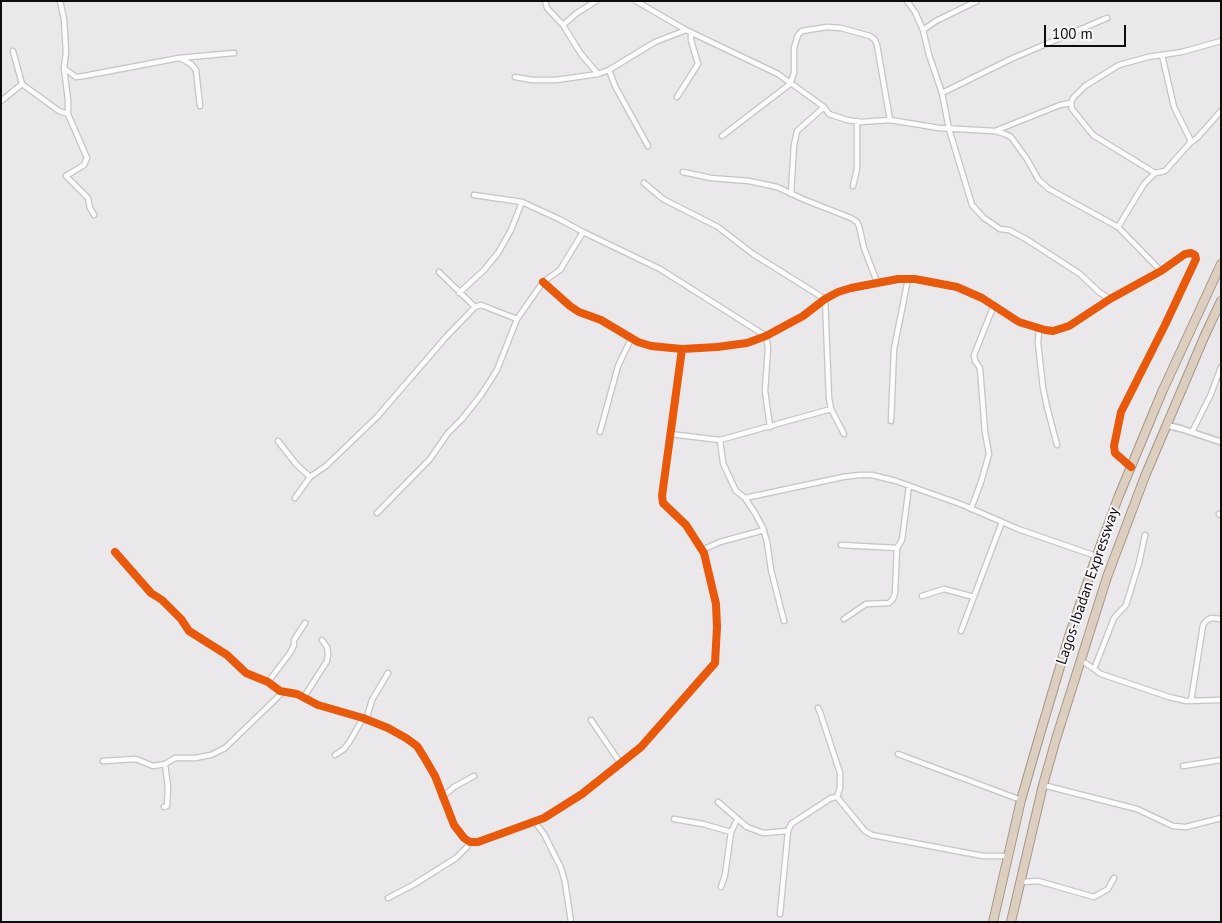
<!DOCTYPE html>
<html>
<head>
<meta charset="utf-8">
<style>
  body { margin:0 }
  #map { position:relative; width:1222px; height:923px; overflow:hidden; background:#eae8ea; font-family:"PT Sans",sans-serif }
  canvas { display:block }
  .frame { position:absolute; inset:0; border:2px solid #0e0d0e; pointer-events:none }
  .scale { position:absolute; left:1044px; top:25px; width:82px; height:22px; box-sizing:border-box; border:2px solid #0e0d0e; border-top:0; padding-left:6px; font-size:15px; line-height:18px; white-space:nowrap; color:#0e0d0e; -webkit-text-stroke:4px #f8f5f9; paint-order:stroke }
</style>
</head>
<body>
<div id="map">
<canvas width="1222" height="923"></canvas>
<div class="frame"></div>
<div class="scale">100 m</div>
</div>
<script>
const c = document.querySelector('canvas').getContext('2d');
c.lineJoin = 'round';
function poly(rows) {
  const path = new Path2D();
  for (const r of rows) {
    path.moveTo(r[0], r[1]);
    for (let i = 2; i < r.length; i += 2) path.lineTo(r[i], r[i + 1]);
  }
  return path;
}
function stroke(path, color, width, dash) {
  c.strokeStyle = color;
  c.lineWidth = width;
  c.lineCap = dash ? 'butt' : 'round';
  c.setLineDash(dash || []);
  c.stroke(path);
}
function drawText(font, color, halo, rows, align = 'center') {
  c.font = font + ' "PT Sans",sans-serif';
  c.lineWidth = 4;
  c.setLineDash([]);
  c.textBaseline = 'middle';
  c.strokeStyle = halo;
  c.fillStyle = color;
  for (const [text, x, y, turn = 0] of rows) {
    c.save();
    c.translate(x, y);
    c.rotate((+turn || 0) * Math.PI / 180);
    c.textAlign = isNaN(turn) ? turn : align;
    if (halo) c.strokeText(text, 0, 0);
    c.fillText(text, 0, 0);
    c.restore();
  }
}
const minor = poly([
  [545,1,547,8,563,25,581,54,598,74],
  [636,1,686,30,778,74,824,107,829,114,847,120,861,122,890,120,939,128,995,131,1005,134,1011,137,1027,159,1038,179,1049,189,1118,227,1161,271],
  [907,1,915,12,923,30,929,55,942,93],
  [1107,18,1011,59,942,93,949,129,972,205,984,218,1000,229,1009,230,1026,239,1080,274,1099,292,1110,299],
  [563,25,577,13,596,1],
  [923,30,936,21,977,1],
  [13,51,22,84],
  [180,58,191,64,196,70,200,106],
  [65,69,76,77,84,76,179,58,234,53],
  [609,70,615,86,648,146],
  [515,77,532,80,556,80,598,74,609,70,655,42,686,30],
  [677,97,698,64,691,40,691,32],
  [1,101,22,84,59,111,68,114,68,100,64,68,66,52,64,19,60,1],
  [68,114,87,158,84,165,66,176,88,198,90,208,94,215],
  [995,131,1060,105,1071,103],
  [722,136,790,84,794,73,794,48,798,35,802,31,827,27,841,28,870,36,875,40,877,45,890,120],
  [1190,143,1197,138,1221,111],
  [683,172,711,178,749,181,777,187,805,200,851,218,857,222,859,226,864,248,877,282],
  [1155,173,1093,135,1072,109,1071,103,1073,98,1085,86,1119,65,1148,57,1182,52,1221,41],
  [644,183,663,199,718,227,753,254,825,299],
  [853,186,857,169,857,121],
  [791,194,794,145,797,131,824,107],
  [474,195,522,202,559,219,583,232,660,269,766,336,768,348,765,391,770,427],
  [1118,227,1144,184,1155,173,1165,171,1190,143,1190,139,1174,107,1162,55],
  [439,272,475,307],
  [543,282,570,306,579,312,601,320,638,342,651,346,682,349,717,347,747,343,766,336,803,316,825,299,838,292,851,288,898,279,915,279,957,287,982,298,1019,322,1045,330,1053,331,1069,326,1110,299,1161,271,1185,254,1191,253,1195,255,1196,259,1165,325,1121,412,1114,446,1115,453,1131,467],
  [459,293,484,270,498,253,511,230,522,202],
  [825,299,829,398,831,409,844,434],
  [1039,328,1038,343,1043,388,1047,407,1057,445],
  [891,421,894,349,908,279],
  [600,432,618,366,631,339],
  [1192,432,1211,394,1221,367],
  [670,434,720,440,831,409],
  [720,440,723,463,727,472,736,491,745,498,755,513,763,528,767,542,771,570,784,621],
  [278,441,296,464,310,477],
  [295,498,310,477,326,466,377,417,446,337,475,307,481,305,517,319],
  [745,498,843,477,860,475,872,475,896,481,963,505,1018,529,1096,556],
  [971,509,981,482,989,454,985,432,980,368,975,361,974,355,994,305],
  [377,513,430,459,448,433,462,419,481,395,497,370,517,319,543,282,560,270,583,232],
  [1219,514,1221,515],
  [841,545,897,548,902,540,909,486],
  [702,550,720,542,764,530],
  [115,552,151,593,162,600,181,619,189,631,227,655,246,673,268,682,280,691,297,694,318,705,363,718,388,728,406,738,417,746,424,757,435,776,454,825,464,838,470,842,478,842,544,818,582,794,641,747,715,663,717,627,716,604,704,553,686,525,663,503,662,496,682,349],
  [922,596,944,589,974,597],
  [844,619,866,604,889,603,893,599,895,593,897,548],
  [961,631,1002,522],
  [1081,660,1101,674,1169,697,1186,701,1221,700],
  [1094,669,1114,618,1126,605,1139,563,1145,535],
  [268,682,290,653,294,645,294,640,305,623],
  [304,697,327,661,328,654,327,647,322,640],
  [1191,701,1203,625,1206,621,1211,618,1221,619],
  [818,708,820,712,840,773,840,788,837,797],
  [366,720,372,700,388,673],
  [591,720,621,764],
  [898,754,1021,800],
  [335,755,344,749,350,741,363,718],
  [103,761,136,759,153,766,165,764,175,758,195,758,211,755,225,748,283,692],
  [1183,766,1221,760],
  [1043,785,1137,809,1173,826,1186,827,1221,818],
  [442,797,454,787,474,776],
  [837,797,865,831,872,835,983,856,1008,856],
  [718,802,747,827,763,833,788,831],
  [164,807,167,806,168,787,165,764],
  [674,819,703,824,731,832],
  [534,821,544,834,561,868,565,882,571,922],
  [1021,882,1038,881,1094,897,1108,889,1114,878],
  [721,887,725,875,731,832,737,820],
  [388,898,413,885,456,858,467,847,470,842],
  [780,914,788,831,791,824,831,798,837,797]
]);
const tertiary = poly([
  [1166,425,1182,429,1221,442]
]);
const motorway = poly([
  [993,922,1021,800,1038,741,1070,633,1094,563,1118,498,1162,392,1221,264],
  [1011,922,1043,785,1056,739,1107,577,1145,476,1205,335,1221,301]
]);
stroke(minor, '#c6c4c6', 7);
stroke(tertiary, '#c6c4c6', 8);
stroke(motorway, '#a69788', 10);
stroke(minor, '#fcfcfc', 4.5);
stroke(tertiary, '#fcfcfc', 5);
stroke(motorway, '#dccfc0', 8);
stroke(poly([
  [543,282,570,306,579,312,601,320,638,342,651,346,682,349,717,347,747,343,766,336,803,316,825,299,838,292,851,288,898,279,915,279,957,287,982,298,1019,322,1045,330,1053,331,1069,326,1110,299,1161,271,1185,254,1191,253,1195,255,1196,259,1165,325,1121,412,1114,446,1115,453,1131,467],
  [115,552,151,593,162,600,181,619,189,631,227,655,246,673,268,682,280,691,297,694,318,705,363,718,388,728,406,738,417,746,424,757,435,776,454,825,464,838,470,842,478,842,544,818,582,794,641,747,715,663,717,627,716,604,704,553,686,525,663,503,662,496,682,349]
]), '#e8590c', 8);
drawText('15px', '#0e0d0e', '#f8f5f9', [
  ["Lagos-Ibadan Expressway",1088,586,-71]
]);
</script>
</body>
</html>
